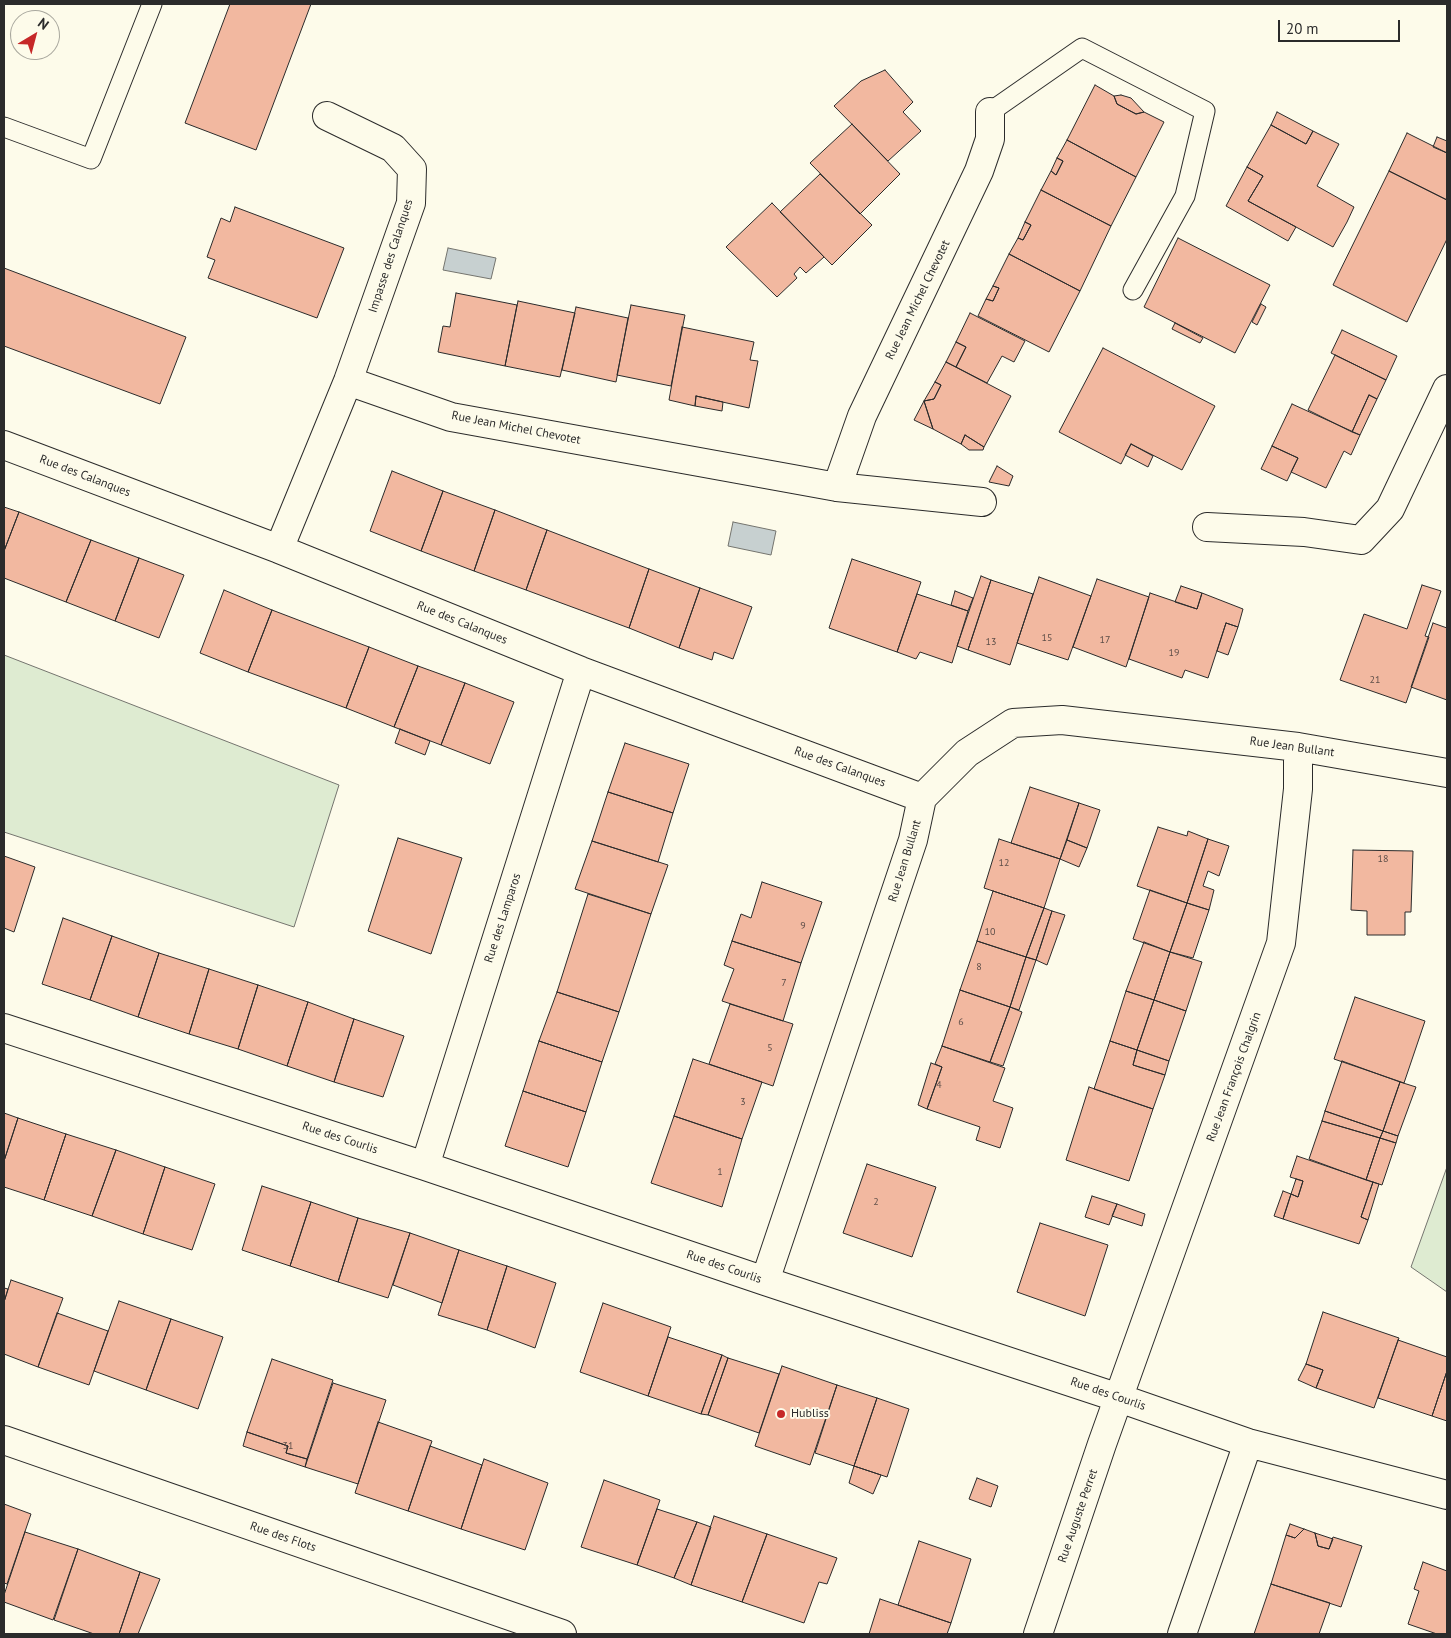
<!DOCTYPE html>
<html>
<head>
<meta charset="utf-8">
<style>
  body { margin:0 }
  #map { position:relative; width:1451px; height:1638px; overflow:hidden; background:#fdfbea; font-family:"PT Sans",sans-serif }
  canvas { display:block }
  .frame { position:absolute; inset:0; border:5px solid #2b2b2b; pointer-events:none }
  .north { position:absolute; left:10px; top:10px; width:50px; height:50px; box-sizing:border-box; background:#fdfbea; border:1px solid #a9a89e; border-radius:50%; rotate:37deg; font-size:14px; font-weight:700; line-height:20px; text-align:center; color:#2b2b2b }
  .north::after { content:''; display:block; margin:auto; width:18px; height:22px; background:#c62828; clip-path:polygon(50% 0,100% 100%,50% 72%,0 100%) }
  .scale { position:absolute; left:1278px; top:20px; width:122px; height:22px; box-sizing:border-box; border:2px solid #2b2b2b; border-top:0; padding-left:6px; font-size:15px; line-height:18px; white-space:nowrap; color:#2b2b2b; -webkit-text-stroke:4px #fdfbea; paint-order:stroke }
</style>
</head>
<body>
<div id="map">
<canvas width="1451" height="1638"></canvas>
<div class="frame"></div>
<div class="north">N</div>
<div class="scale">20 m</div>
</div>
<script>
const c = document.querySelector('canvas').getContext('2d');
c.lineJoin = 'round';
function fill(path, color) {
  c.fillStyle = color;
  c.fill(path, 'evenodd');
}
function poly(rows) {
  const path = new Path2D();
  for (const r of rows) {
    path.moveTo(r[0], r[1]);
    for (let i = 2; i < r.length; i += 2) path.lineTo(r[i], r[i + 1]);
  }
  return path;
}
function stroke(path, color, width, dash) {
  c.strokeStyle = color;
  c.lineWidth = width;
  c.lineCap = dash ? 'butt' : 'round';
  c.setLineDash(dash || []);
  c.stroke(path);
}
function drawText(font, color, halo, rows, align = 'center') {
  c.font = font + ' "PT Sans",sans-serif';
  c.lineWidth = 4;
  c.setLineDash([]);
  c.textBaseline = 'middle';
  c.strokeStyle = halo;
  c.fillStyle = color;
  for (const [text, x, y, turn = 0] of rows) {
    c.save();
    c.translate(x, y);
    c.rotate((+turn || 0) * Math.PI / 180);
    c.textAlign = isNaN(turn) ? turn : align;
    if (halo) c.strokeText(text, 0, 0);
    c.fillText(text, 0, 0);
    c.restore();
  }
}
const green = poly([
  [4,655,339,785,294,927,4,832,4,655],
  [1447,1167,1447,1292,1411,1267,1447,1167]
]);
fill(green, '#deebd1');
stroke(green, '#74746e', 1);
const water = poly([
  [448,248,496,258,491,279,443,270,448,248],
  [733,522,776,531,771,555,728,546,733,522]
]);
fill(water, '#c7d0d0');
stroke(water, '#74746e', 1);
const building = poly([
  [230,4,311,4,256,150,185,123,230,4],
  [885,70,913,102,903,112,921,131,888,161,834,106,861,81,885,70],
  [1095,85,1114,96,1117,104,1136,114,1144,112,1164,122,1136,177,1067,140,1095,85],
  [1121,95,1131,98,1144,112,1136,114,1117,104,1114,96,1121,95],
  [1277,112,1313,131,1306,144,1271,125,1277,112],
  [852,124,900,174,860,214,810,163,852,124],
  [1271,125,1306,144,1313,131,1339,144,1317,186,1354,207,1347,222,1333,247,1248,201,1263,176,1247,167,1271,125],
  [1407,133,1447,153,1447,200,1389,171,1407,133],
  [1437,137,1447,141,1447,153,1433,147,1437,137],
  [1067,140,1136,177,1111,226,1041,190,1051,171,1056,175,1063,161,1057,158,1067,140],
  [1057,158,1063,161,1056,175,1051,171,1057,158],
  [1247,167,1263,176,1248,201,1296,227,1288,241,1226,206,1247,167],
  [1389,171,1447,200,1447,239,1407,322,1333,285,1389,171],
  [820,174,872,225,832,265,780,212,820,174],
  [1041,190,1111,226,1080,291,1009,254,1018,238,1023,240,1031,225,1025,222,1041,190],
  [772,203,824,257,806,273,800,267,794,274,797,278,777,297,726,247,772,203],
  [235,207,344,248,317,318,208,278,215,260,207,257,221,218,230,222,235,207],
  [1025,222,1031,225,1023,240,1018,238,1025,222],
  [1178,238,1270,285,1235,353,1144,307,1178,238],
  [1009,254,1080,291,1049,352,978,316,986,299,993,301,999,288,993,286,1009,254],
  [4,268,186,337,160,404,4,346,4,268],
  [993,286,999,288,993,301,986,299,993,286],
  [456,293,517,305,505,366,438,352,443,326,450,327,456,293],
  [518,301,575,313,560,377,505,366,518,301],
  [1261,304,1266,307,1257,325,1252,322,1261,304],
  [631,305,685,315,671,386,617,375,631,305],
  [576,307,628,318,616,382,562,370,576,307],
  [970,313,1025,341,1014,362,1002,356,987,383,956,367,966,347,956,342,970,313],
  [1175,323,1203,338,1200,343,1172,329,1175,323],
  [682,327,754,342,750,360,758,361,749,408,696,396,695,406,669,400,682,327],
  [1342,330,1397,356,1386,380,1331,353,1342,330],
  [956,342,966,347,956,367,946,362,956,342],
  [1103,348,1215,406,1182,470,1131,444,1121,464,1059,432,1103,348],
  [1335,355,1386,380,1377,399,1369,395,1352,432,1308,410,1335,355],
  [946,362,1011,396,984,447,965,435,961,444,933,429,924,401,934,399,941,385,935,382,946,362],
  [935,382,941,385,934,399,924,401,935,382],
  [1369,395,1377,399,1360,435,1352,432,1369,395],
  [696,396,723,402,722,411,695,406,696,396],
  [924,401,933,429,914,420,924,401],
  [1292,404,1360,435,1351,455,1344,451,1326,488,1291,472,1298,458,1272,446,1292,404],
  [965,435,984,447,983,450,969,450,961,444,965,435],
  [1131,444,1153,456,1148,467,1125,455,1131,444],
  [1272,446,1298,458,1287,481,1261,469,1272,446],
  [997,466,1013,476,1009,486,989,482,997,466],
  [392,471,443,491,421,551,370,531,392,471],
  [443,491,495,510,474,571,421,551,443,491],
  [4,507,19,512,4,551,4,507],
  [495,510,547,530,526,590,474,571,495,510],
  [19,512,91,540,66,602,4,578,4,551,19,512],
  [547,530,649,569,629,628,526,590,547,530],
  [91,540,139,558,115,621,66,602,91,540],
  [139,558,184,575,159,638,115,621,139,558],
  [852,559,921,582,897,652,829,628,852,559],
  [649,569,700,588,679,648,629,628,649,569],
  [981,576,991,580,968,650,957,646,981,576],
  [1039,577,1091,596,1068,660,1017,643,1039,577],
  [1097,579,1149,597,1126,667,1073,647,1097,579],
  [991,580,1033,594,1010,665,968,650,991,580],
  [1422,585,1441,591,1425,636,1429,637,1406,703,1340,680,1364,614,1407,629,1422,585],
  [1181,586,1202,593,1197,609,1175,602,1181,586],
  [700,588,752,607,733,659,714,652,712,660,679,648,700,588],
  [224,590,272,610,248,672,200,653,224,590],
  [955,591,973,598,968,611,951,605,955,591],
  [1150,593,1197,609,1202,593,1243,609,1238,627,1226,623,1208,678,1185,670,1182,678,1129,659,1150,593],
  [917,594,968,611,952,663,920,652,916,659,897,652,917,594],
  [272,610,369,647,346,708,248,672,272,610],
  [1226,623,1238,627,1228,655,1217,651,1226,623],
  [1433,623,1447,628,1447,700,1411,687,1433,623],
  [369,647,418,666,394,727,346,708,369,647],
  [418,666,465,683,441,745,394,727,418,666],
  [465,683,514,702,490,764,441,745,465,683],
  [400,729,430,741,425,755,395,743,400,729],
  [625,743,689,764,673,813,608,792,625,743],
  [1030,787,1079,803,1060,859,1011,843,1030,787],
  [608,792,673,813,658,862,592,841,608,792],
  [1079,803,1100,810,1087,848,1067,840,1079,803],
  [1158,827,1187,836,1188,831,1208,839,1187,903,1137,886,1158,827],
  [398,838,462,858,431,954,368,931,398,838],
  [999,839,1060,859,1044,908,984,888,999,839],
  [1208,839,1229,846,1219,876,1208,871,1203,886,1214,890,1209,910,1187,903,1208,839],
  [1067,840,1087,848,1079,867,1060,859,1067,840],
  [592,841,668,865,651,914,575,889,592,841],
  [1353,850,1413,851,1411,912,1405,912,1405,935,1367,935,1367,911,1351,910,1353,850],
  [4,856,35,867,14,932,4,928,4,856],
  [762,882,822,902,801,963,732,941,741,914,751,918,762,882],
  [1150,890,1187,903,1170,952,1133,939,1150,890],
  [993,891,1044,908,1026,957,977,941,993,891],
  [588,894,651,914,619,1012,557,992,588,894],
  [1187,903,1209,910,1193,958,1170,952,1187,903],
  [1044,908,1052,911,1036,960,1026,957,1044,908],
  [1052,911,1065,915,1047,965,1036,960,1052,911],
  [63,918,112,936,90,1000,42,984,63,918],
  [112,936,159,953,138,1017,90,1000,112,936],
  [732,941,801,963,783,1021,722,1001,734,969,724,965,732,941],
  [977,941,1026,957,1010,1007,960,990,977,941],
  [1144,942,1170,952,1154,1000,1126,991,1144,942],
  [1170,952,1202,962,1186,1011,1154,1000,1170,952],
  [159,953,209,969,189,1034,138,1017,159,953],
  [1026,957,1036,960,1019,1010,1010,1007,1026,957],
  [209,969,258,985,238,1049,189,1034,209,969],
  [258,985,308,1002,287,1066,238,1049,258,985],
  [960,990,1010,1007,990,1062,942,1046,960,990],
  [1126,991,1154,1000,1137,1050,1110,1041,1126,991],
  [557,992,619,1012,602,1062,539,1041,557,992],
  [1355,997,1425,1021,1404,1083,1334,1059,1355,997],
  [1154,1000,1186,1011,1169,1061,1137,1050,1154,1000],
  [308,1002,354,1019,334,1082,287,1066,308,1002],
  [730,1004,793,1024,773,1086,709,1064,730,1004],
  [1010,1007,1022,1012,1003,1066,990,1062,1010,1007],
  [354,1019,404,1036,383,1097,334,1082,354,1019],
  [539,1041,602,1062,586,1112,523,1091,539,1041],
  [1110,1041,1137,1050,1133,1065,1165,1075,1153,1109,1094,1089,1110,1041],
  [942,1046,1005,1068,993,1101,1013,1108,1000,1148,976,1140,980,1127,927,1109,942,1067,935,1064,942,1046],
  [1137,1050,1169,1061,1165,1075,1133,1065,1137,1050],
  [693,1059,762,1082,742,1139,674,1116,693,1059],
  [1342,1061,1400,1082,1383,1131,1325,1111,1342,1061],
  [931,1063,942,1067,927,1109,918,1105,931,1063],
  [1400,1082,1416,1087,1398,1136,1383,1131,1400,1082],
  [1089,1087,1153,1109,1129,1181,1066,1160,1089,1087],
  [523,1091,586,1112,568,1167,505,1146,523,1091],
  [1325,1111,1383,1131,1380,1138,1322,1121,1325,1111],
  [4,1113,18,1118,4,1161,4,1113],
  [674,1116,742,1139,722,1207,651,1183,674,1116],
  [18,1118,66,1134,44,1200,4,1187,4,1161,18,1118],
  [1322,1121,1380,1138,1366,1180,1309,1159,1322,1121],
  [1383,1131,1398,1136,1396,1143,1380,1138,1383,1131],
  [66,1134,116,1150,92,1216,44,1200,66,1134],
  [1380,1138,1396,1143,1382,1185,1366,1180,1380,1138],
  [116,1150,165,1167,143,1234,92,1216,116,1150],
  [1297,1156,1373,1182,1361,1217,1368,1220,1359,1244,1283,1219,1291,1194,1298,1197,1303,1181,1290,1177,1297,1156],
  [867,1164,936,1187,912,1257,843,1233,867,1164],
  [165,1167,215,1184,192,1250,143,1234,165,1167],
  [1296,1179,1303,1181,1298,1197,1291,1194,1296,1179],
  [1373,1182,1379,1184,1368,1220,1361,1217,1373,1182],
  [262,1186,311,1202,290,1266,242,1250,262,1186],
  [1283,1191,1291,1194,1283,1219,1274,1216,1283,1191],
  [1092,1196,1117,1204,1109,1225,1085,1217,1092,1196],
  [311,1202,358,1218,338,1282,290,1266,311,1202],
  [1117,1204,1145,1214,1142,1226,1112,1216,1117,1204],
  [358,1218,410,1233,388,1298,338,1282,358,1218],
  [1040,1223,1108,1245,1085,1316,1017,1292,1040,1223],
  [410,1233,459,1250,442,1303,393,1285,410,1233],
  [459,1250,507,1266,487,1330,438,1315,459,1250],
  [507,1266,556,1283,535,1348,487,1330,507,1266],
  [11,1280,63,1298,38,1367,4,1354,4,1302,11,1280],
  [4,1288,8,1289,4,1302,4,1288],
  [119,1301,171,1319,146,1390,94,1371,119,1301],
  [603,1303,671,1327,648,1396,580,1372,603,1303],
  [1323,1312,1399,1338,1374,1408,1316,1388,1323,1370,1306,1364,1323,1312],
  [57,1313,108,1331,89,1385,38,1367,57,1313],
  [171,1319,223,1337,198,1409,146,1390,171,1319],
  [668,1337,722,1355,701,1414,648,1396,668,1337],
  [1398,1340,1447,1357,1447,1371,1432,1416,1378,1398,1398,1340],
  [722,1355,728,1358,708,1415,701,1414,722,1355],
  [728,1358,779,1374,759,1433,708,1415,728,1358],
  [272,1359,333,1380,307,1459,286,1453,288,1446,247,1432,272,1359],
  [1306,1364,1323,1370,1316,1388,1298,1380,1306,1364],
  [782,1366,837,1385,810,1465,755,1446,782,1366],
  [1447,1371,1447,1421,1432,1416,1447,1371],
  [333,1383,386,1400,358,1484,305,1467,333,1383],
  [837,1385,877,1398,854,1466,815,1453,837,1385],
  [877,1398,909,1409,887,1477,854,1466,877,1398],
  [378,1422,432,1441,408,1511,355,1493,378,1422],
  [247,1432,288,1446,286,1453,307,1459,305,1467,243,1446,247,1432],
  [430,1446,482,1465,461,1529,408,1511,430,1446],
  [484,1459,548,1483,525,1550,461,1529,484,1459],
  [854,1466,881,1475,873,1494,849,1483,854,1466],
  [977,1478,998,1486,991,1507,969,1499,977,1478],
  [604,1480,660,1500,637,1565,581,1547,604,1480],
  [4,1504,31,1514,7,1584,4,1583,4,1504],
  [657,1509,697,1522,674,1578,637,1565,657,1509],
  [714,1516,767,1534,742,1602,691,1585,714,1516],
  [697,1522,711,1527,691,1585,674,1578,697,1522],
  [1290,1524,1304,1529,1295,1538,1286,1535,1290,1524],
  [1304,1529,1315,1533,1318,1546,1329,1549,1333,1537,1362,1546,1341,1607,1271,1584,1286,1535,1295,1538,1304,1529],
  [25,1532,78,1549,53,1620,4,1602,4,1595,25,1532],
  [1315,1533,1333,1539,1329,1549,1318,1546,1315,1533],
  [767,1534,837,1558,827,1584,819,1582,804,1623,742,1602,767,1534],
  [919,1541,971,1559,951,1623,898,1605,919,1541],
  [78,1549,140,1572,119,1634,94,1634,54,1620,78,1549],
  [1423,1562,1447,1571,1447,1634,1437,1634,1408,1624,1419,1591,1414,1589,1423,1562],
  [140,1572,160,1579,138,1634,119,1634,140,1572],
  [1271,1584,1330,1603,1319,1634,1254,1634,1271,1584],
  [880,1599,951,1623,947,1634,869,1634,880,1599]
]);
fill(building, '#f2b8a0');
stroke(building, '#2b2b2b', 1);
const service = poly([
  [990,112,1082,48,1205,111,1185,196,1133,290],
  [4,127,91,159,152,4]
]);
const minor = poly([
  [348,381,451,417,837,487,982,502],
  [4,445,279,549,581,671,922,798],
  [837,487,862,416,979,171,990,139,990,112],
  [1207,527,1304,532,1361,540,1390,509,1447,389],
  [279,549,348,381,411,203,412,169,393,148,327,116],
  [4,1028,425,1166,765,1281,1119,1398,1248,1443,1447,1495],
  [425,1166,581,671],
  [765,1281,913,840,922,798,967,753,1013,723,1062,720,1298,747,1447,773],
  [4,1440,562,1634],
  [1038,1634,1102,1444,1281,943,1298,789,1298,747],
  [1182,1634,1248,1443]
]);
stroke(service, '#2b2b2b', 21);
stroke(minor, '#2b2b2b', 30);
stroke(service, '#fdfbea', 19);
stroke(minor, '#fdfbea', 28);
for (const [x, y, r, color] of [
  [781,1414,5,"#c62828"]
]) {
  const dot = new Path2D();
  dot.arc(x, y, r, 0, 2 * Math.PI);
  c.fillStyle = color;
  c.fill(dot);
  stroke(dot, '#fdfbea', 2);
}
drawText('10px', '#5d4e48', null, [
  ["15",1047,638],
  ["17",1105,640],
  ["13",991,642],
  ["19",1174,653],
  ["21",1375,680],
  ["18",1383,859],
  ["12",1004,863],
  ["9",803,926],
  ["10",990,932],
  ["8",979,967],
  ["7",784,983],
  ["6",961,1022],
  ["5",770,1048],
  ["4",939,1085],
  ["3",743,1102],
  ["1",720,1172],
  ["2",876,1202],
  ["31",288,1446]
]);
drawText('12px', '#2b2b2b', '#fdfbea', [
  ["Impasse des Calanques",391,256,-72],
  ["Rue Jean Michel Chevotet",918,300,-64],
  ["Rue Jean Michel Chevotet",516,428,11],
  ["Rue des Calanques",85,476,21],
  ["Rue des Calanques",462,623,22],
  ["Rue Jean Bullant",1292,747,8],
  ["Rue des Calanques",840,767,20],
  ["Rue Jean Bullant",905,861,-73],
  ["Rue des Lamparos",503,918,-72],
  ["Rue Jean François Chalgrin",1234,1077,-70],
  ["Rue des Courlis",340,1138,18],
  ["Rue des Courlis",724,1267,19],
  ["Rue des Courlis",1108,1394,19],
  ["Rue Auguste Perret",1078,1516,-71],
  ["Rue des Flots",283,1537,19]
]);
drawText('12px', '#2b2b2b', '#fdfbea', [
  ["Hubliss",791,1414]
], 'left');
</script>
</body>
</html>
